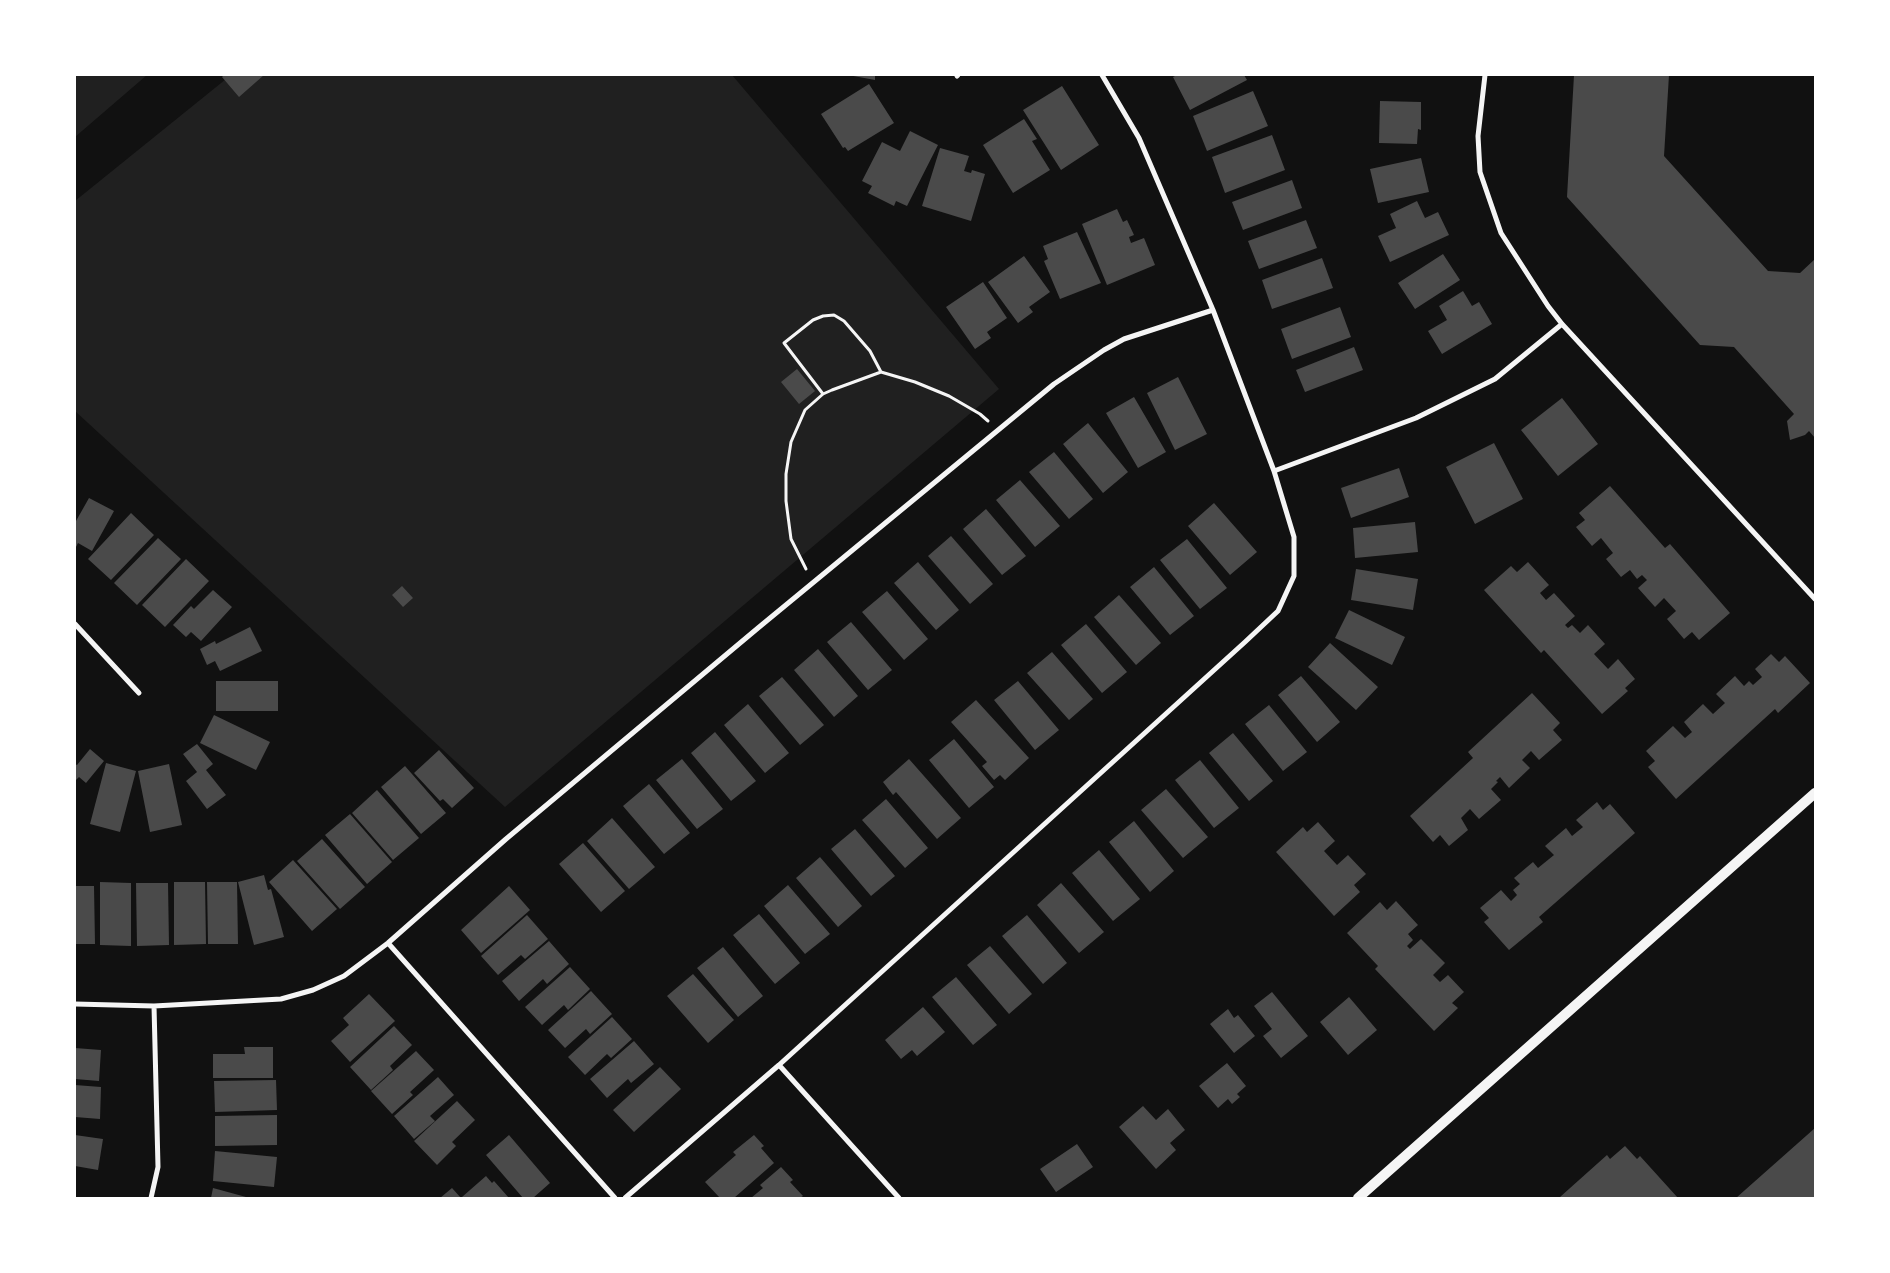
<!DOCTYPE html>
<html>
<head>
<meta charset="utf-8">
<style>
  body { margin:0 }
  #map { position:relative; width:1890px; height:1273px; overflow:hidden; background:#111; font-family:"Space Grotesk",sans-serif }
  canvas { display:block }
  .frame { position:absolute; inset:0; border:76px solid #fff; pointer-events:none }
</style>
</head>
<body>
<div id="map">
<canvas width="1890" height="1273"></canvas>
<div class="frame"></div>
</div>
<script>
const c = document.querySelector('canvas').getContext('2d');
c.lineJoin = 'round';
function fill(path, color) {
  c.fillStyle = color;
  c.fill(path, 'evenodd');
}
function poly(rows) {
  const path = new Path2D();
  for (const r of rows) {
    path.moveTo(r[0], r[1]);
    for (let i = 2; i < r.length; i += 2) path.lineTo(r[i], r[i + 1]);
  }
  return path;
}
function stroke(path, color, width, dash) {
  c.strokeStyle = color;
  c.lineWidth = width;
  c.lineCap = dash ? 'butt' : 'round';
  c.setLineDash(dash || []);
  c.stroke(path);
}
fill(poly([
  [75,75,147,75,75,137],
  [231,75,732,75,999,389,505,807,75,411,75,201]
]), '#202020');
fill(poly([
  [224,75,264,75,239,97,222,77],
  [848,75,875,75,875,80],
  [1177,75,1244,75,1247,80,1190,110,1173,77],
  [1574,75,1669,75,1664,156,1768,271,1800,273,1815,259,1815,438,1809,431,1805,435,1790,440,1787,421,1794,414,1734,347,1700,345,1567,197],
  [869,84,894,123,848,151,845,147,843,148,821,114],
  [1062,86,1099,145,1061,170,1023,110],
  [1253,91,1268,126,1207,151,1193,116],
  [1380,101,1421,102,1421,130,1418,129,1417,144,1379,143],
  [1024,119,1037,139,1032,141,1050,170,1013,193,983,145],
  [910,131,938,145,907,206,896,201,894,206,868,193,872,186,862,181,882,142,900,151],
  [1272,135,1285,170,1225,193,1212,157],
  [940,148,969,156,964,171,971,173,972,170,985,174,971,221,922,206],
  [1421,158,1429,192,1378,203,1370,169],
  [1292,180,1302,208,1243,230,1232,202],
  [1417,201,1425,218,1438,212,1449,235,1390,262,1378,236,1396,228,1390,214],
  [1117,209,1123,222,1127,220,1134,235,1129,237,1131,243,1144,238,1155,265,1107,285,1082,224],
  [1306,220,1317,248,1259,269,1248,241],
  [1077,232,1101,283,1060,299,1044,261,1048,259,1043,246],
  [1443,254,1460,280,1415,309,1398,283],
  [1024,256,1050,292,1029,307,1033,312,1018,323,988,282],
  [1322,258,1333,288,1272,309,1262,280],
  [983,282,1007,318,987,332,991,338,975,349,946,307],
  [1463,291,1472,306,1479,302,1492,324,1442,354,1428,331,1447,320,1439,306],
  [1340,307,1351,337,1292,359,1281,329],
  [1354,347,1363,370,1305,392,1296,370],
  [797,369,815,391,799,404,781,382],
  [1178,377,1207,434,1175,450,1147,393],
  [1134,397,1166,452,1138,468,1106,413],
  [1562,398,1598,444,1558,476,1521,430],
  [1088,423,1128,472,1103,493,1063,444],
  [1494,443,1523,499,1475,524,1446,467],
  [1054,452,1093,499,1069,519,1029,472],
  [1399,468,1409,497,1351,518,1341,488],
  [1020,480,1060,526,1035,547,996,500],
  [1610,486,1665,548,1670,544,1730,613,1699,640,1692,632,1684,639,1667,619,1676,611,1664,598,1655,607,1638,588,1647,580,1642,575,1637,579,1630,570,1621,577,1606,559,1613,553,1601,538,1592,546,1576,527,1585,520,1579,513],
  [89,498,114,511,92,551,78,543,75,549,75,520,76,521],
  [1214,503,1257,552,1230,575,1188,526],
  [986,509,1026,556,1002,575,963,529],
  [131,513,154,535,111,580,88,559],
  [1415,522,1418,552,1355,558,1353,528],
  [951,536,993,584,970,604,928,556],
  [158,538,181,559,137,605,114,583],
  [1187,539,1227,588,1200,609,1160,560],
  [186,559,209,581,165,627,142,605],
  [918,562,959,610,936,630,894,583],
  [1528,562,1549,585,1540,593,1546,600,1554,593,1575,616,1565,625,1568,628,1572,625,1580,633,1588,625,1605,644,1594,654,1608,669,1618,659,1635,679,1625,688,1628,691,1602,714,1544,650,1541,653,1484,590,1511,566,1517,572],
  [1154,567,1194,616,1170,635,1130,587],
  [1356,569,1418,579,1413,610,1351,600],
  [402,586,413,598,403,607,392,595],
  [213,590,232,607,201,641,191,632,186,637,173,625,191,606,194,609],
  [887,591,928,639,904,660,862,612],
  [1119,595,1161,643,1136,665,1094,617],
  [1349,610,1405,637,1392,665,1335,638],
  [851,622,892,670,868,690,827,642],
  [1086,624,1127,672,1102,693,1061,645],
  [250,627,262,651,220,671,215,661,207,665,200,649,215,641,216,644],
  [1330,643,1378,687,1356,710,1308,667],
  [818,649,858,696,834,717,794,670],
  [1052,652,1093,699,1069,720,1027,673],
  [1771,654,1779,662,1785,656,1810,683,1778,713,1775,709,1676,799,1648,767,1655,761,1646,751,1673,726,1685,738,1692,732,1684,722,1703,704,1713,714,1725,703,1716,694,1735,676,1744,686,1749,681,1753,685,1762,677,1755,669],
  [1301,676,1340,722,1317,742,1278,695],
  [782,677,824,725,800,745,759,696],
  [216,681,278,681,278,711,216,711],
  [1018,681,1059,730,1035,750,994,700],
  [1532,693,1560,723,1553,730,1562,740,1539,760,1531,751,1522,760,1530,768,1509,788,1500,777,1496,781,1498,782,1491,789,1501,800,1479,819,1470,809,1461,818,1468,830,1449,846,1440,835,1433,842,1410,816,1473,758,1468,752],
  [976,700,1029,758,1005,780,1000,775,994,780,982,766,987,762,951,722],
  [748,704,789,753,765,773,724,725],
  [1269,705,1307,752,1283,771,1245,724],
  [214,715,270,742,256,770,200,743],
  [715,732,756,781,731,801,691,753],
  [1233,733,1273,781,1249,801,1209,753],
  [954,739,994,787,969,808,929,760],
  [197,744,213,764,206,770,226,795,207,809,186,781,197,772,183,754],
  [90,749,104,761,86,783,79,777,75,781,75,764,77,765],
  [439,750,474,788,452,808,443,799,440,801,414,773],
  [682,759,723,809,697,829,656,780],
  [909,759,961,818,937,839,896,792,893,795,883,782],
  [1200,760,1239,808,1214,828,1175,780],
  [106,763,136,771,120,832,90,824],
  [169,764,182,825,150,832,138,771],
  [405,766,446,813,421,834,381,787],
  [649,784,690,833,664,854,623,806],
  [1166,789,1208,837,1183,858,1141,810],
  [377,790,419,838,393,860,352,813],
  [886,799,928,848,905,868,862,820],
  [1597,802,1603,810,1610,804,1635,833,1539,917,1543,922,1509,950,1484,922,1489,918,1480,908,1501,890,1511,901,1517,895,1513,890,1520,884,1514,878,1533,862,1538,868,1554,855,1545,846,1566,828,1572,836,1583,827,1576,820],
  [350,814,392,862,367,884,325,835],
  [612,818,655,867,629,889,587,841],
  [1134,821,1174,871,1150,892,1109,842],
  [1318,822,1335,841,1324,851,1337,865,1348,855,1366,874,1354,885,1360,892,1334,916,1276,852,1303,827,1307,832],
  [855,829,895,876,871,896,831,849],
  [322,839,365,887,340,909,297,861],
  [583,843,625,891,601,912,559,864],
  [1099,850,1140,899,1113,921,1072,873],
  [820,857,862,906,838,927,796,878],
  [293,860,337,909,312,931,269,882],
  [264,875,268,890,271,889,284,937,254,945,238,882],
  [100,882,131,883,131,946,100,945],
  [174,882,205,882,206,944,174,945],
  [207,882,237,882,238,944,208,944],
  [136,883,168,883,169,945,137,946],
  [1061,883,1104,932,1079,953,1037,905],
  [788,885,830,934,805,954,764,906],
  [75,886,94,886,95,944,75,944],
  [509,886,530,910,481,953,461,930],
  [1396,901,1418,925,1408,934,1413,940,1407,946,1410,949,1421,939,1445,963,1433,975,1440,982,1448,975,1464,992,1452,1003,1458,1008,1434,1031,1375,969,1378,966,1347,933,1380,902,1387,910],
  [759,914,800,963,775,984,733,935],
  [527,915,548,939,525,959,521,955,498,975,481,956],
  [1027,915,1067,963,1043,984,1002,936],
  [549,941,569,964,547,984,543,979,519,1001,502,981],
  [990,946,1032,994,1009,1014,967,965],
  [723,947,763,996,738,1017,697,968],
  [570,967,590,989,568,1010,564,1005,542,1025,525,1007],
  [693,974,734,1020,708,1043,667,996],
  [956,977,997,1025,973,1045,932,997],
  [591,991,612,1014,590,1034,586,1029,565,1048,548,1030],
  [1272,992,1308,1036,1281,1058,1263,1036,1272,1029,1254,1006],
  [369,994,395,1021,350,1062,331,1041,349,1025,343,1018],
  [1349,997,1377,1030,1348,1055,1320,1022],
  [923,1007,945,1032,917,1056,912,1050,901,1059,885,1040],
  [1228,1009,1234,1018,1238,1015,1255,1036,1234,1053,1210,1024],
  [612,1017,632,1039,611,1058,607,1054,585,1075,568,1057],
  [394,1026,412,1045,390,1066,393,1070,371,1090,350,1067],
  [634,1041,654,1064,631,1083,628,1079,607,1098,590,1079],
  [244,1047,273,1047,273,1078,213,1078,213,1054,245,1054],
  [75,1048,101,1050,99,1081,75,1079],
  [416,1051,434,1070,410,1092,413,1095,392,1114,371,1091],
  [1227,1063,1246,1086,1237,1094,1240,1097,1232,1104,1228,1099,1218,1108,1199,1086],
  [660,1067,681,1089,634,1132,613,1110],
  [438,1077,454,1095,430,1116,435,1121,414,1139,394,1116],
  [276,1080,277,1110,215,1112,214,1081],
  [75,1085,101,1087,100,1119,75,1117],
  [457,1101,475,1120,452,1142,456,1146,437,1165,414,1141],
  [1143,1106,1156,1120,1168,1109,1185,1130,1170,1143,1176,1150,1156,1169,1119,1127],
  [277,1115,277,1145,215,1146,215,1116],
  [1815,1128,1815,1198,1736,1198],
  [75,1135,103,1139,98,1170,75,1166],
  [509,1135,550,1183,533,1198,523,1198,486,1155],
  [754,1135,764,1146,761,1148,774,1163,734,1198,720,1198,705,1182,736,1155,733,1152],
  [1077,1144,1093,1167,1056,1192,1040,1169],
  [1625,1146,1637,1159,1640,1156,1678,1198,1560,1197,1607,1155,1610,1159],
  [215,1151,277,1157,274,1187,213,1181],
  [781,1167,793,1180,790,1182,803,1196,800,1198,751,1198,763,1188,760,1185],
  [486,1176,492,1183,494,1181,509,1198,463,1198,462,1197],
  [213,1188,246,1197,246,1198,211,1198],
  [452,1188,461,1198,440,1198]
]), '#4a4a4a');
stroke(poly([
  [823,394,784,343,813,320,823,316,834,315,844,321,870,351,881,372],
  [806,569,791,539,786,501,786,474,791,442,805,410,823,394,832,390,881,372,915,382,949,396,980,414,988,421]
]), '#f5f5f5', 3);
stroke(poly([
  [1485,75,1478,136,1480,172,1501,233,1548,306,1562,324,1815,599],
  [957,76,958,75],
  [1274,471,1416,418,1495,379,1562,324],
  [75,624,139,693],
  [388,943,615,1198],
  [75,1004,154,1006,281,999,313,990,344,976,388,943,506,839,758,628,1054,384,1104,350,1124,339,1213,310],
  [779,1065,899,1198],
  [151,1198,158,1167,154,1006],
  [625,1198,779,1065,1245,642,1278,611,1294,576,1294,537,1274,471,1213,310,1139,138,1102,75]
]), '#f5f5f5', 5);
stroke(poly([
  [1358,1198,1815,793]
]), '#f5f5f5', 10);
</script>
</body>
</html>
